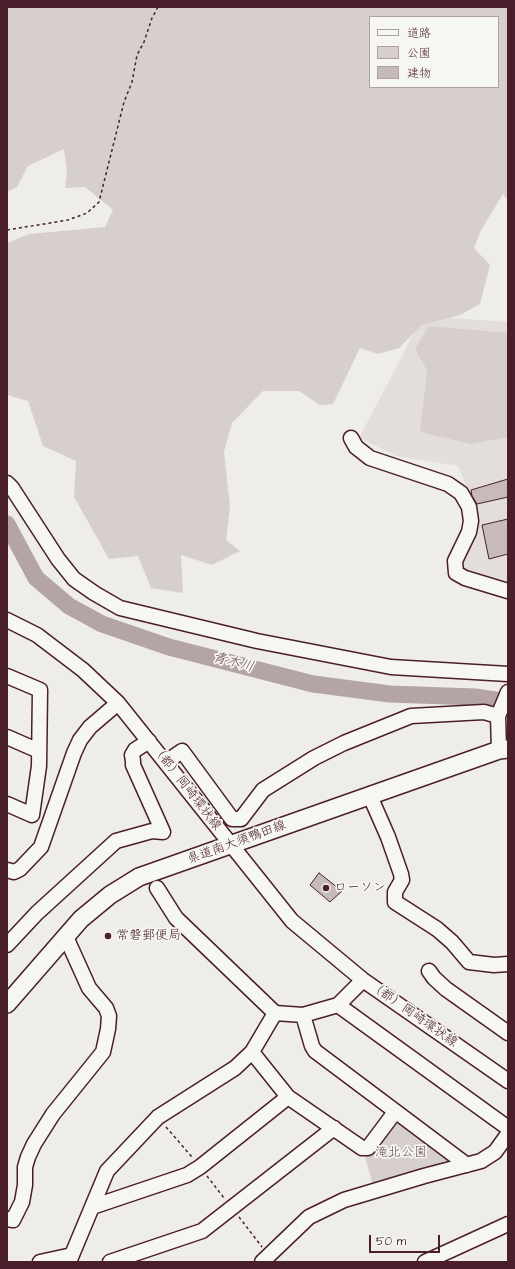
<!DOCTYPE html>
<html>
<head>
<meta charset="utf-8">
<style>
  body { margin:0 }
  #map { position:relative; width:515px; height:1269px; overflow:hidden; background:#efedea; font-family:"Architects Daughter","Klee One",sans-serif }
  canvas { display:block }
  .frame { position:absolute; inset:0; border:8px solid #4a1f2b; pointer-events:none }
  .legend { position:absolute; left:369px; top:16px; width:130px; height:72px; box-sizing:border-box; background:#f6f6f2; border:1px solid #b1a0a2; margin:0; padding:5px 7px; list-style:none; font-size:12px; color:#4a1f2b }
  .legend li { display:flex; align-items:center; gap:8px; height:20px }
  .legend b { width:20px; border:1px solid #b1a0a2 }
  .scale { position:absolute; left:369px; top:1235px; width:71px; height:18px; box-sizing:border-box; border:2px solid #4a1f2b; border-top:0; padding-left:5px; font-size:12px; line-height:14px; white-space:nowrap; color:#4a1f2b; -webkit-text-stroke:3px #f6f6f2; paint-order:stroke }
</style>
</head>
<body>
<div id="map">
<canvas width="515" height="1269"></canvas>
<div class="frame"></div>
<ul class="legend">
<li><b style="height:5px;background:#f6f6f2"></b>道路</li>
<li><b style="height:11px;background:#d7cfce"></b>公園</li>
<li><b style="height:11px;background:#c6babb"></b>建物</li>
</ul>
<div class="scale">50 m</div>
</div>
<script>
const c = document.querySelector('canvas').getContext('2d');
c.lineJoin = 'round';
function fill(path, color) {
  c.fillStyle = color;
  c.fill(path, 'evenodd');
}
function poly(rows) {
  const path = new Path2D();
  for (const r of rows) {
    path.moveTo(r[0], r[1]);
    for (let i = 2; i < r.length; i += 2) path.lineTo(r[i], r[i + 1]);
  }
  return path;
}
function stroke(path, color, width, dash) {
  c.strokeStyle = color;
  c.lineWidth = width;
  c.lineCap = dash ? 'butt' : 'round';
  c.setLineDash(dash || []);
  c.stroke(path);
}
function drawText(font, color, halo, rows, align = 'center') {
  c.font = font + ' "Architects Daughter","Klee One",sans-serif';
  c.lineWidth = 3.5;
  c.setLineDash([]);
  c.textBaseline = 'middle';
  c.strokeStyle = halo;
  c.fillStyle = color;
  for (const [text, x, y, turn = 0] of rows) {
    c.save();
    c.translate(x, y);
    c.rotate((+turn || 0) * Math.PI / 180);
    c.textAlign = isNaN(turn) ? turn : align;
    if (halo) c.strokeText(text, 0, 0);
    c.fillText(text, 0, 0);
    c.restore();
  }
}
fill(poly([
  [423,316,508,322,508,581,465,569,452,548,474,505,458,466,396,456,359,438]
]), '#e3dedc');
fill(poly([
  [7,7,508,7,508,200,503,194,480,232,474,248,490,265,480,304,460,315,422,325,399,348,378,354,360,348,333,404,320,405,299,391,263,391,232,423,224,452,230,506,226,540,240,551,212,565,181,555,183,593,151,588,138,556,109,559,74,497,76,461,43,446,28,401,7,395,7,243,29,234,105,227,113,210,85,187,65,188,67,173,64,149,28,166,17,187,7,192],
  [370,17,498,17,498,87,370,87],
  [429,326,508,333,508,437,471,444,420,432,427,370,415,349],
  [397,1117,452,1159,454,1167,373,1186,365,1157]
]), '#d7cfce');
stroke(poly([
  [7,524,36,578,69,606,102,624,169,647,313,684,390,694,475,697,508,702]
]), '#b4a4a5', 17);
const building = poly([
  [508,479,508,497,477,504,472,496,471,490,508,479],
  [508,519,508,554,489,559,482,525,508,519],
  [319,873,342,891,330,902,310,885,319,873]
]);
fill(building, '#c6babb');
stroke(building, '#4a1f2b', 1);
const minor = poly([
  [351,438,356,447,370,458,448,484,461,493,469,507,471,521,469,532,455,561,456,573,465,578,508,591],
  [7,483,12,488,58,559,74,579,94,593,120,608,257,641,391,667,508,674],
  [7,620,37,635,83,670,118,703,292,921,363,980,508,1081],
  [7,676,40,690,39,766,32,815,7,804],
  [7,737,39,751],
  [499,750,498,716,508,692],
  [166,762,182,751,232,819,241,819,263,790,314,758,344,743,411,716,484,712,498,716],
  [370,796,388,837,401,874,402,880,395,892,395,902,437,929,452,942,469,962,494,965,508,964],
  [7,870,14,872,20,869,41,847,74,753,80,740,90,727,118,703],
  [157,888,176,918,275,1013,303,1015,338,1005,363,980],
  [7,945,37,913,116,841,152,831,163,832,133,765,133,761,132,755,135,750,149,741],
  [429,971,434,978,446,989,508,1033],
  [338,1005,508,1128],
  [303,1015,312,1046,315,1051,467,1165],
  [252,1052,288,1097,362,1148,368,1148,395,1112],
  [92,1207,187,1175,200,1167,288,1097],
  [7,1219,13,1220,22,1202,25,1185,25,1167,28,1157,34,1144,53,1114,103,1052,108,1029,109,1016,106,1008,89,988,66,937],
  [40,1262,72,1255],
  [69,1262,107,1171,158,1117,235,1068,252,1052,275,1013],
  [110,1262,202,1231,334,1128],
  [262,1262,309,1217,344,1200,424,1176,481,1161,495,1152,508,1134],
  [425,1262,508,1224]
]);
const major = poly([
  [7,1004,81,919,110,895,139,877,499,750,508,749]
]);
stroke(minor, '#4a1f2b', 17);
stroke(major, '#4a1f2b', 20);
stroke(poly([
  [7,230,68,220,87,213,99,202,124,102,132,82,137,55,144,42,152,18,158,7],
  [166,1127,192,1157],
  [207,1176,224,1198],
  [239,1217,262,1247]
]), '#4a1f2b', 1.5, [3, 3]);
stroke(minor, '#f6f6f2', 14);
stroke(major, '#f6f6f2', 17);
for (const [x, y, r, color] of [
  [326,888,4,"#4a1f2b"],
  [108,936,4,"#4a1f2b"]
]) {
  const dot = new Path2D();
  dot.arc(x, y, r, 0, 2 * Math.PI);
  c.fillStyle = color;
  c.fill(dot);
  stroke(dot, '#f6f6f2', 1.5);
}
drawText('13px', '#4a1f2b', '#f6f6f2', [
  ["（都）岡崎環状線",186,788,52],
  ["県道南大須鴨田線",237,843,-20],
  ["（都）岡崎環状線",413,1015,35]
]);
drawText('13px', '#4a1f2b', '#f6f6f2', [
  ["ローソン",334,888],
  ["常磐郵便局",116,936]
], 'left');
drawText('13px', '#6d4b54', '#f6f6f2', [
  ["滝北公園",401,1153]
]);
drawText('italic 14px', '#6f4e56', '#f6f6f2', [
  ["青木川",233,663,15]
]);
</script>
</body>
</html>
